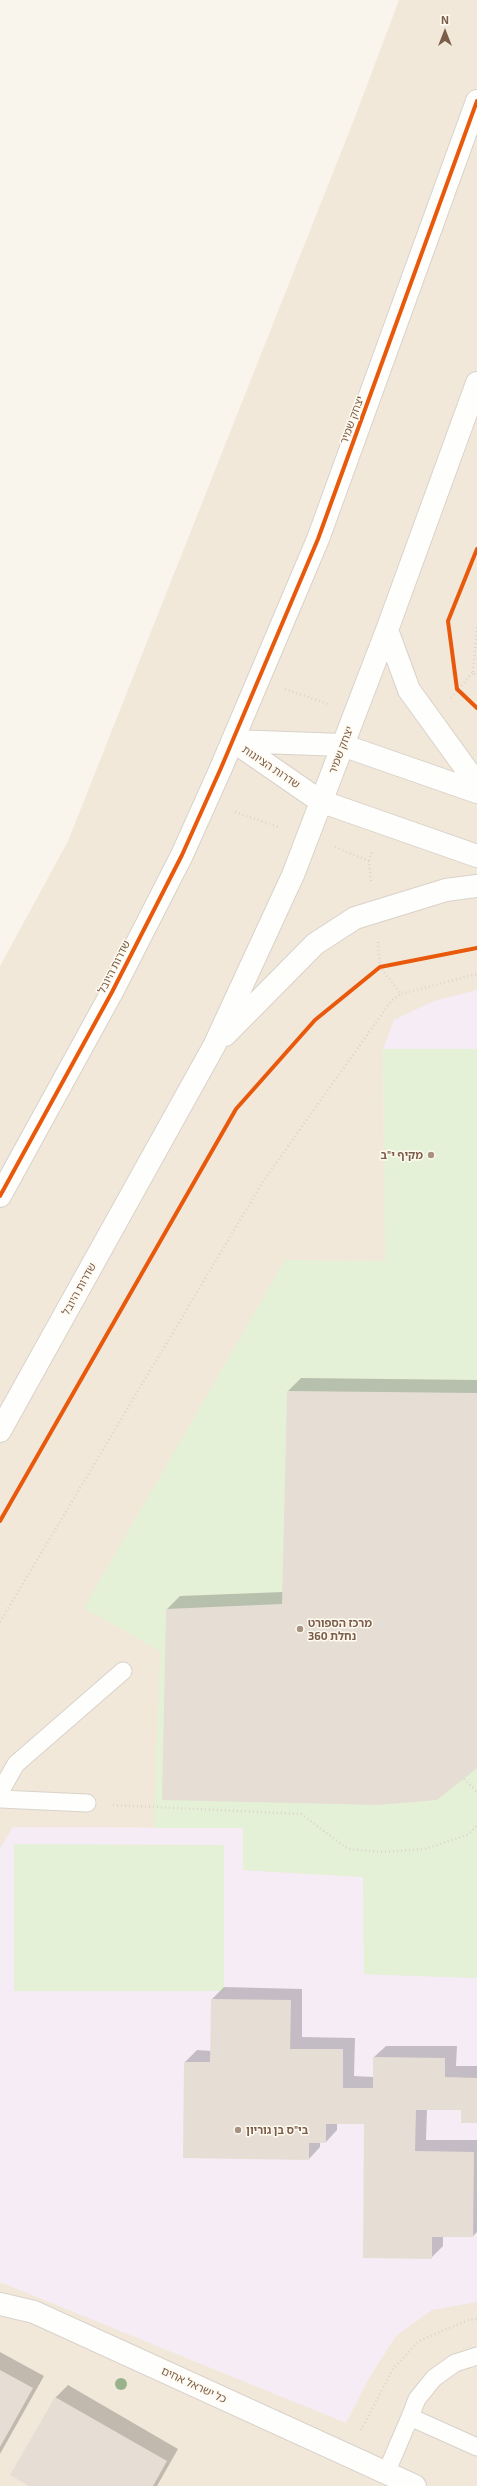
<!DOCTYPE html>
<html>
<head>
<meta charset="utf-8">
<style>
  body { margin:0 }
  #map { position:relative; width:477px; height:2486px; overflow:hidden; background:#f9f5ed; font-family:"Exo 2",sans-serif }
  canvas { display:block }
  .north { position:absolute; left:425px; top:12px; width:40px; height:40px; -webkit-text-stroke:3px #fffaf0; paint-order:stroke; rotate:0deg; font-size:11px; font-weight:700; line-height:16px; text-align:center; color:#7b5d49 }
  .north::after { content:''; display:block; margin:auto; width:14px; height:18px; background:#7b5d49; clip-path:polygon(50% 0,100% 100%,50% 72%,0 100%) }
</style>
</head>
<body>
<div id="map">
<canvas width="477" height="2486"></canvas>
<div class="north">N</div>
</div>
<script>
const c = document.querySelector('canvas').getContext('2d');
c.lineJoin = 'round';
function fill(path, color) {
  c.fillStyle = color;
  c.fill(path, 'evenodd');
}
function poly(rows) {
  const path = new Path2D();
  for (const r of rows) {
    path.moveTo(r[0], r[1]);
    for (let i = 2; i < r.length; i += 2) path.lineTo(r[i], r[i + 1]);
  }
  return path;
}
function stroke(path, color, width, dash) {
  c.strokeStyle = color;
  c.lineWidth = width;
  c.lineCap = dash ? 'butt' : 'round';
  c.setLineDash(dash || []);
  c.stroke(path);
}
function drawText(font, color, halo, rows, align = 'center') {
  c.font = font + ' "Exo 2","Noto Sans Hebrew",sans-serif';
  c.lineWidth = 3;
  c.setLineDash([]);
  c.textBaseline = 'middle';
  c.strokeStyle = halo;
  c.fillStyle = color;
  for (const [text, x, y, turn = 0] of rows) {
    c.save();
    c.translate(x, y);
    c.rotate((+turn || 0) * Math.PI / 180);
    c.textAlign = isNaN(turn) ? turn : align;
    if (halo) c.strokeText(text, 0, 0);
    c.fillText(text, 0, 0);
    c.restore();
  }
}
fill(poly([
  [399,0,477,0,477,2486,0,2486,0,966,68,841,355,117]
]), '#f2e8da');
fill(poly([
  [477,990,477,1262,385,1261,383,1049,394,1020,434,1001],
  [13,1827,243,1828,243,1870,364,1877,364,1974,477,1978,477,2302,432,2310,396,2336,368,2380,346,2423,0,2282,0,1848]
]), '#f6ecf5');
fill(poly([
  [383,1049,477,1049,477,1978,364,1974,363,1877,243,1870,243,1828,154,1828,160,1651,84,1608,285,1260,385,1261],
  [14,1844,224,1845,224,1991,14,1991]
]), '#e4f1d7');
fill(poly([
  [301,1378,477,1380,477,1767,167,1609,180,1596,283,1592,288,1391],
  [224,1987,302,1989,302,2037,355,2038,354,2076,374,2077,374,2057,386,2046,457,2046,456,2066,477,2066,477,2122,462,2109,427,2109,426,2140,477,2140,477,2232,473,2236,443,2236,443,2246,431,2258,365,2123,337,2123,337,2130,326,2142,320,2142,320,2147,309,2159,185,2062,197,2050,212,2051,212,1999],
  [0,2352,44,2376,0,2454],
  [68,2385,178,2449,157,2486,31,2486,11,2475,56,2397]
]), '#0003');
fill(poly([
  [287,1391,477,1393,477,1768,437,1800,378,1805,162,1800,166,1609,282,1604],
  [211,1999,291,2000,290,2049,343,2049,343,2088,373,2088,373,2057,445,2058,445,2077,477,2078,477,2123,461,2123,461,2110,416,2110,415,2151,474,2152,473,2237,432,2237,432,2259,363,2258,364,2124,326,2124,326,2143,309,2143,309,2160,183,2158,184,2062,210,2062],
  [0,2370,33,2388,0,2447],
  [55,2397,167,2461,153,2486,29,2486,10,2475]
]), '#e6ded4');
const lane = poly([
  [0,1792,16,1764,123,1671],
  [0,1799,87,1803],
  [477,2356,455,2363,434,2378,417,2399,410,2417,477,2447],
  [386,2473,410,2417]
]);
const street = poly([
  [0,2304,34,2312,415,2486]
]);
const secondary = poly([
  [387,630,409,690,477,784],
  [233,741,320,801,477,856],
  [233,741,342,745,477,792],
  [225,1035,315,944,355,918,446,890,477,886],
  [0,1196,112,992,182,855,221,768,318,539,477,101],
  [0,1431,214,1046,293,875,387,630,477,383]
]);
stroke(lane, '#d9d2cb', 19);
stroke(street, '#d9d2cb', 24);
stroke(secondary, '#d9d2c9', 24);
stroke(poly([
  [473,672,477,626],
  [285,689,328,704],
  [451,698,473,672,477,677],
  [235,812,279,827],
  [335,847,369,861],
  [371,881,369,861,372,851],
  [378,942,380,967,401,994,477,974],
  [0,1622,264,1180,392,1000,401,994],
  [464,1779,477,1792],
  [113,1805,301,1814,348,1849,383,1852,425,1849,467,1835,477,1826],
  [361,2430,393,2369,419,2341,468,2320,477,2319]
]), '#dcd4ce', 2.5, [1, 3]);
stroke(lane, '#fefefc', 17);
stroke(street, '#fefefc', 22);
stroke(secondary, '#fefefc', 22);
stroke(poly([
  [477,549,448,621,457,689,477,708],
  [0,1196,112,992,182,855,221,768,318,539,477,101],
  [0,1521,236,1109,315,1020,380,967,477,948]
]), '#e8590c', 4);
c.fillStyle = '#9ab28c';
for (const [x, y] of [
  [121,2384]
]) {
  c.beginPath();
  c.arc(x, y, 6, 0, 2 * Math.PI);
  c.fill();
}
for (const [x, y, r, color] of [
  [431,1155,4,"#a79282"],
  [300,1629,4,"#a79282"],
  [238,2130,4,"#a79282"]
]) {
  const dot = new Path2D();
  dot.arc(x, y, r, 0, 2 * Math.PI);
  c.fillStyle = color;
  c.fill(dot);
  stroke(dot, '#fffaf0', 1.5);
}
drawText('11px', '#7b5d49', '#fffaf0', [
  ["יצחק שמיר",352,420,-70],
  ["יצחק שמיר",341,750,-69],
  ["שדרות הציונות",271,767,34],
  ["שדרות היובל",114,967,-63],
  ["שדרות היובל",79,1289,-61],
  ["כל ישראל אחים",194,2385,25]
]);
drawText('bold 11px', '#7b5d49', '#fffaf0', [
  ["מקיף י\"ב",423,1155,"right"],
  ["מרכז הספורט",308,1623],
  ["360 נחלת",308,1636],
  ["בי\"ס בן גוריון",246,2130]
], 'left');
</script>
</body>
</html>
